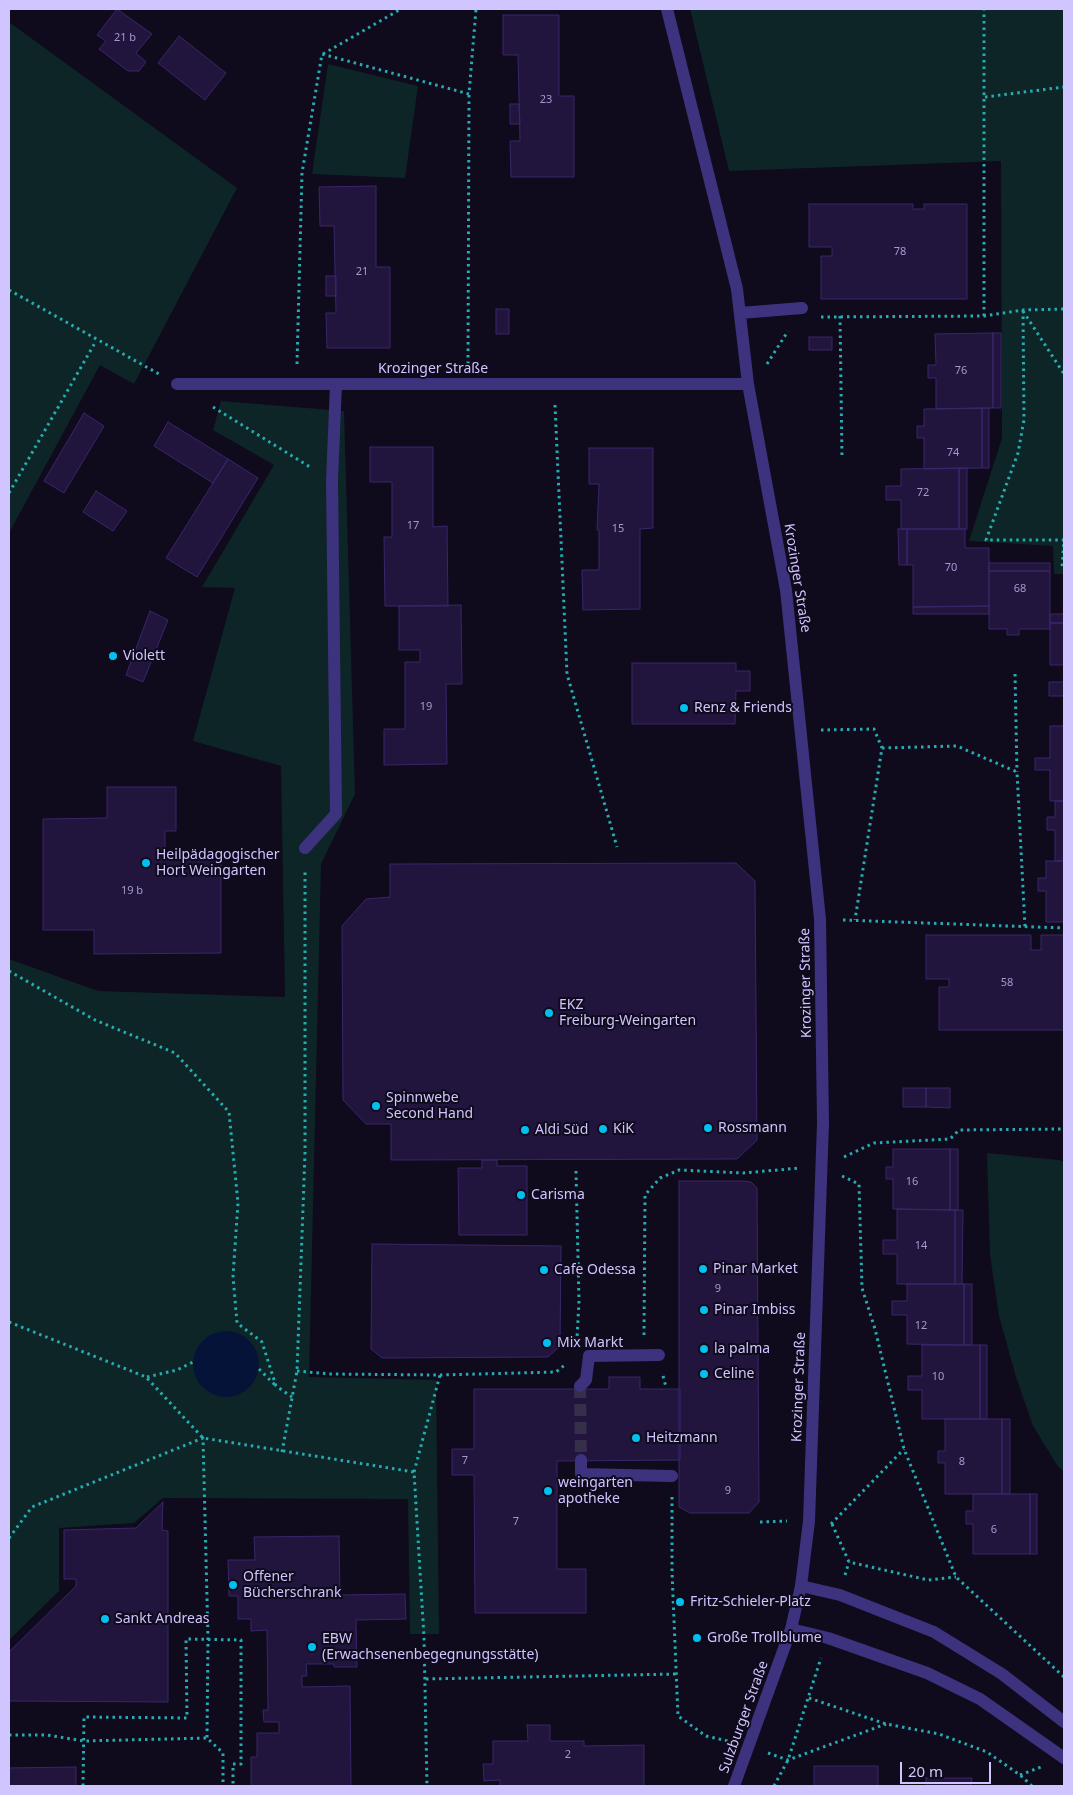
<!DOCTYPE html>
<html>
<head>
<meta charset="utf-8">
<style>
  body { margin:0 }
  #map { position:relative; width:1073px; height:1795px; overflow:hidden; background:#0f0a1c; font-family:"Noto Sans",sans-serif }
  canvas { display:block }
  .frame { position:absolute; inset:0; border:10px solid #d1c5ff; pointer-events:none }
  .scale { position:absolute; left:900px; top:1762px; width:91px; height:22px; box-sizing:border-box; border:2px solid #d1c5ff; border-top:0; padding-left:6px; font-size:15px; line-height:18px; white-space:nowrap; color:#d1c5ff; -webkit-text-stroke:4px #0f0a1c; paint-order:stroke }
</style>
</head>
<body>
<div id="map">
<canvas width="1073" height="1795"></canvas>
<div class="frame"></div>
<div class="scale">20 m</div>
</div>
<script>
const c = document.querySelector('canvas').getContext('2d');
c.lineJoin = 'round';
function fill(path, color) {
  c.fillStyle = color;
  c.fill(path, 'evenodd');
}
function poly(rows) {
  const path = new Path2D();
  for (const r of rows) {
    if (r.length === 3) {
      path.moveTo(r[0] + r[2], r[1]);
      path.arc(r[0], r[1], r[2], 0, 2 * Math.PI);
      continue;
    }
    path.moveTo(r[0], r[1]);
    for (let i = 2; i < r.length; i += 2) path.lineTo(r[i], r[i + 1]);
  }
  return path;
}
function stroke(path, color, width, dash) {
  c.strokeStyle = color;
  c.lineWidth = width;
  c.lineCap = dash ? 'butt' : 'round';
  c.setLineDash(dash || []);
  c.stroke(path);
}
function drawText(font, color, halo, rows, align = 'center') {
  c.font = font + ' "Noto Sans",sans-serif';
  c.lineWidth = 4;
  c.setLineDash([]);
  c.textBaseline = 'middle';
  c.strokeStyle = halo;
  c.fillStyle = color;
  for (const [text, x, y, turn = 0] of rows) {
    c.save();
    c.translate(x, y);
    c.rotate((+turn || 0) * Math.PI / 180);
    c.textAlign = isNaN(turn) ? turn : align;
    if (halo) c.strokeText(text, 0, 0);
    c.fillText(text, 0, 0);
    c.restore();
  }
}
fill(poly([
  [690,9,1064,9,1064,574,1054,574,1053,546,969,541,1002,438,1001,161,729,171],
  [9,22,237,188,134,384,100,365,9,533],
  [328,64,418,86,405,178,312,174],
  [221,401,344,411,355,794,321,864,309,1377,436,1380,439,1634,410,1634,408,1499,163,1498,134,1523,59,1528,59,1591,9,1640,9,959,98,991,285,997,281,766,193,741,235,588,202,587,274,465,213,430],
  [987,1153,1059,1160,1064,1162,1064,1472,1057,1465,1033,1426,1016,1377,999,1316,990,1255]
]), '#0d2526');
fill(poly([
  [226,1364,33]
]), '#061339');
const building = poly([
  [117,9,152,34,136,53,146,62,139,71,128,71,99,49,106,41,97,35,117,9],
  [503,15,559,15,559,96,574,96,574,177,511,177,510,141,520,141,518,55,503,55,503,15],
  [179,36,226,73,205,100,158,63,179,36],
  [510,104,519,104,520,124,510,124,510,104],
  [376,186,376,267,390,267,390,348,327,348,326,313,336,313,334,226,320,226,319,187,376,186],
  [809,204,913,204,913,209,924,209,924,204,967,204,967,299,821,299,821,256,832,256,832,247,809,247,809,204],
  [326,276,336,276,336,296,326,296,326,276],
  [496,309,509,309,509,334,496,334,496,309],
  [993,333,993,408,936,409,936,378,928,378,928,365,936,365,935,334,993,333],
  [993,333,1001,333,1001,408,993,408,993,333],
  [809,337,832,337,832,350,809,350,809,337],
  [982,408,982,468,924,469,924,438,917,438,917,426,924,426,924,409,982,408],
  [982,408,989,408,989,468,982,468,982,408],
  [84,413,104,426,64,493,44,481,84,413],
  [168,422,228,459,213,483,154,446,168,422],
  [370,447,433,447,433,527,447,526,448,606,385,606,384,537,392,537,392,482,370,482,370,447],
  [589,448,653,448,653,528,640,529,640,609,583,610,582,570,599,570,599,530,597,530,599,484,589,484,589,448],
  [228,459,258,478,197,577,166,558,228,459],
  [959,468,959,529,901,529,901,500,886,500,886,486,901,486,901,469,959,468],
  [959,468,967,468,967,529,959,529,959,468],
  [96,491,127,511,113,531,83,512,96,491],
  [898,529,907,529,907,565,899,565,898,529],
  [907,529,965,529,965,548,989,548,989,606,913,607,913,565,907,565,907,529],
  [989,563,1050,563,1050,571,989,571,989,563],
  [989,571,1050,571,1050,629,1019,629,1019,635,1007,635,1007,629,989,629,989,571],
  [461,605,462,684,446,684,447,764,384,765,384,729,405,729,405,662,420,662,420,650,399,650,399,606,461,605],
  [989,606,989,614,913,614,913,607,989,606],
  [150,611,168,620,143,682,126,675,150,611],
  [1050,614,1064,614,1064,623,1050,623,1050,614],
  [1050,623,1064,623,1064,665,1050,665,1050,623],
  [632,663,736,663,736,671,750,671,750,691,736,691,735,724,632,724,632,663],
  [1064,665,1064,726,1064,696,1049,696,1049,682,1064,682,1064,665],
  [1050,726,1064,726,1064,801,1050,801,1050,770,1035,770,1035,758,1050,758,1050,726],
  [107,787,176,787,176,831,165,831,165,853,221,852,221,953,94,954,94,930,43,930,43,819,107,818,107,787],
  [1055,801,1064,801,1064,861,1055,861,1055,830,1047,830,1047,817,1055,817,1055,801],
  [1046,861,1064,861,1064,922,1046,922,1046,891,1038,891,1038,878,1046,878,1046,861],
  [736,863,755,881,757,1140,737,1159,391,1160,391,1124,366,1124,343,1100,342,926,366,899,390,897,390,864,736,863],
  [926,935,1031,935,1031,950,1041,950,1041,935,1064,935,1064,1030,939,1030,939,987,949,987,949,979,926,979,926,935],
  [903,1088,926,1088,926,1107,903,1107,903,1088],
  [926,1088,950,1088,950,1108,926,1107,926,1088],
  [893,1149,950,1149,950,1210,893,1209,893,1179,886,1179,886,1167,893,1167,893,1149],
  [950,1149,958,1149,958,1210,950,1210,950,1149],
  [482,1160,497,1160,497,1166,527,1166,527,1235,459,1235,458,1168,482,1168,482,1160],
  [679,1181,743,1181,751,1182,757,1188,759,1502,749,1513,690,1513,679,1507,679,1181],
  [897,1209,955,1210,955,1284,897,1284,897,1254,883,1254,883,1240,897,1240,897,1209],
  [955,1210,963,1210,962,1284,955,1284,955,1210],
  [372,1244,561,1246,560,1346,548,1357,382,1358,371,1349,372,1244],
  [907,1284,964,1284,964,1345,907,1344,907,1315,892,1315,892,1301,907,1301,907,1284],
  [964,1284,972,1284,972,1345,964,1345,964,1284],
  [922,1345,980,1345,980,1419,922,1419,922,1390,908,1390,908,1376,922,1376,922,1345],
  [980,1345,987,1345,987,1419,980,1419,980,1345],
  [609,1377,640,1377,640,1389,680,1389,680,1460,557,1461,557,1569,586,1569,586,1613,475,1613,474,1475,452,1475,452,1449,474,1449,474,1389,609,1389,609,1377],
  [945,1419,1002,1419,1002,1494,945,1494,945,1463,938,1463,938,1451,945,1451,945,1419],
  [1002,1419,1010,1419,1010,1494,1002,1494,1002,1419],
  [973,1494,1030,1494,1030,1554,973,1554,973,1524,966,1524,966,1511,973,1511,973,1494],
  [1030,1494,1037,1494,1037,1554,1030,1554,1030,1494],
  [163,1502,162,1530,168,1531,168,1702,9,1701,9,1652,76,1586,76,1579,64,1579,64,1530,136,1528,163,1502],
  [339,1536,340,1595,405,1594,406,1619,356,1620,357,1667,334,1667,334,1664,306,1664,307,1676,302,1676,302,1687,350,1686,351,1786,251,1786,251,1757,257,1757,257,1733,279,1733,279,1722,264,1722,263,1710,268,1710,267,1630,251,1631,251,1619,238,1619,238,1596,229,1596,228,1560,255,1560,254,1537,339,1536],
  [527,1725,550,1725,550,1741,584,1741,584,1746,644,1745,644,1786,500,1786,500,1780,484,1781,483,1764,493,1764,493,1741,528,1741,527,1725],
  [814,1766,878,1766,878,1786,814,1786,814,1766],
  [76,1767,76,1786,9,1786,9,1768,76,1767],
  [926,1778,972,1778,971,1786,926,1786,926,1778]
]);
fill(building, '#21153e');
stroke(building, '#3a266b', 1);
stroke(poly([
  [580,1386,581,1460]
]), '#362f49', 12, [12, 6]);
stroke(poly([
  [323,54,401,9],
  [985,97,1064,87],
  [9,290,159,374],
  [1023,310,1024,420,1018,453,986,540,1064,540,1062,568,1064,568],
  [1023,311,1064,374],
  [840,316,842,458],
  [984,316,984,9],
  [821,317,984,316,1023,310,1064,309],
  [297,364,302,173,322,54,469,94,476,9],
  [468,364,469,94],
  [767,364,788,331],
  [555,405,567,674,617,847],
  [213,407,310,467],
  [9,493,96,341],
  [1015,674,1017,772],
  [821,730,874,729,882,748,855,920],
  [882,748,957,746,1017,772,1025,927],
  [843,920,1064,928],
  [9,971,95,1020,175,1053,229,1112,238,1203,233,1276,237,1323,262,1342,276,1386,292,1397],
  [844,1157,874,1143,950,1139,959,1130,1064,1129],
  [576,1171,579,1301,577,1338],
  [842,1176,859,1184,862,1288,875,1329,904,1449,956,1577,1064,1677],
  [9,1322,146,1377,203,1438,414,1472,424,1637,427,1786],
  [644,1335,645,1195,660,1178,679,1170,743,1173,800,1168],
  [259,1369,275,1385],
  [297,1371,330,1374,440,1375,556,1372,566,1364],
  [663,1376,666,1387],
  [147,1377,177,1370,193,1362],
  [282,1452,297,1371,305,1153,305,869],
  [414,1472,440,1375],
  [672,1497,672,1572,678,1716,706,1736,728,1741],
  [760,1522,787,1521],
  [831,1524,904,1449],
  [832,1524,849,1562,928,1580,956,1577],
  [9,1538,32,1507,203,1438,208,1639,207,1738],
  [845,1575,849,1562],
  [426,1679,676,1674],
  [809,1698,886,1724,939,1734,987,1752,1020,1775,1032,1786],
  [9,1735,47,1735,84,1741,207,1738,223,1753,223,1786],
  [768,1753,788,1760,886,1724],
  [1020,1775,1041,1767],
  [83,1786,84,1717,187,1718,186,1639,241,1640,241,1764,233,1764,233,1786],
  [774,1786,788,1760,821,1658]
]), '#26adb2', 3, [2.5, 4]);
stroke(poly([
  [667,9,737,289,748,384,786,590,820,919,823,1123,809,1521,801,1586,791,1629,734,1786],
  [740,313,802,308],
  [177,384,748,384],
  [305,848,336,814,332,481,336,384],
  [580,1386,586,1380,589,1356,659,1355],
  [581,1460,581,1474,672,1476],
  [801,1586,840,1595,934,1632,1002,1674,1064,1722],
  [791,1629,828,1638,927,1673,980,1699,1064,1758]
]), '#3d327e', 12);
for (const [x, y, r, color] of [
  [113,656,5,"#00c0f0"],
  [684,708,5,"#00c0f0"],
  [146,863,5,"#00c0f0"],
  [549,1013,5,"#00c0f0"],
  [376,1106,5,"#00c0f0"],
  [708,1128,5,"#00c0f0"],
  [603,1129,5,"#00c0f0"],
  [525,1130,5,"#00c0f0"],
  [521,1195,5,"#00c0f0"],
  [703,1269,5,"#00c0f0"],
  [544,1270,5,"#00c0f0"],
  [704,1310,5,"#00c0f0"],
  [547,1343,5,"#00c0f0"],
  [704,1349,5,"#00c0f0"],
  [704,1374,5,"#00c0f0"],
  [636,1438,5,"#00c0f0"],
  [548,1491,5,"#00c0f0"],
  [233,1585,5,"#00c0f0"],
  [680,1602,5,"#00c0f0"],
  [105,1619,5,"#00c0f0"],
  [697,1638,5,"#00c0f0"],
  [312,1647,5,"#00c0f0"]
]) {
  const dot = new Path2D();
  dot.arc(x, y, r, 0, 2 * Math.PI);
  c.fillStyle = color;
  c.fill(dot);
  stroke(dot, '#0f0a1c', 2);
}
drawText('11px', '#a599cf', null, [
  ["21 b",125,38],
  ["23",546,100],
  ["78",900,252],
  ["21",362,272],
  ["76",961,371],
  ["74",953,453],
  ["72",923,493],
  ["17",413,526],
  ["15",618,529],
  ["70",951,568],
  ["68",1020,589],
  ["19",426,707],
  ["19 b",132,891],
  ["58",1007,983],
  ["16",912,1182],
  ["14",921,1246],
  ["9",718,1289],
  ["12",921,1326],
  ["10",938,1377],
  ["7",465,1461],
  ["8",962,1462],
  ["9",728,1491],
  ["7",516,1522],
  ["6",994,1530],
  ["2",568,1755]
]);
drawText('14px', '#d1c5ff', '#0f0a1c', [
  ["Krozinger Straße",433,369],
  ["Krozinger Straße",797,578,81],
  ["Krozinger Straße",806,983,-91],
  ["Krozinger Straße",799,1387,-88],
  ["Sulzburger Straße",744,1717,-70]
]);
drawText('14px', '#d1c5ff', '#0f0a1c', [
  ["Violett",123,656],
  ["Renz & Friends",694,708],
  ["Heilpädagogischer",156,855],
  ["Hort Weingarten",156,871],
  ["EKZ",559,1005],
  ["Freiburg-Weingarten",559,1021],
  ["Spinnwebe",386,1098],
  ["Second Hand",386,1114],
  ["Rossmann",718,1128],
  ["KiK",613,1129],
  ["Aldi Süd",535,1130],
  ["Carisma",531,1195],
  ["Pinar Market",713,1269],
  ["Cafe Odessa",554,1270],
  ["Pinar Imbiss",714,1310],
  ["Mix Markt",557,1343],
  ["la palma",714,1349],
  ["Celine",714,1374],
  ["Heitzmann",646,1438],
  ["weingarten",558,1483],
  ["apotheke",558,1499],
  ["Offener",243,1577],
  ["Bücherschrank",243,1593],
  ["Fritz-Schieler-Platz",690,1602],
  ["Sankt Andreas",115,1619],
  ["Große Trollblume",707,1638],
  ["EBW",322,1639],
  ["(Erwachsenenbegegnungsstätte)",322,1655]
], 'left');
</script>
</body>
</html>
